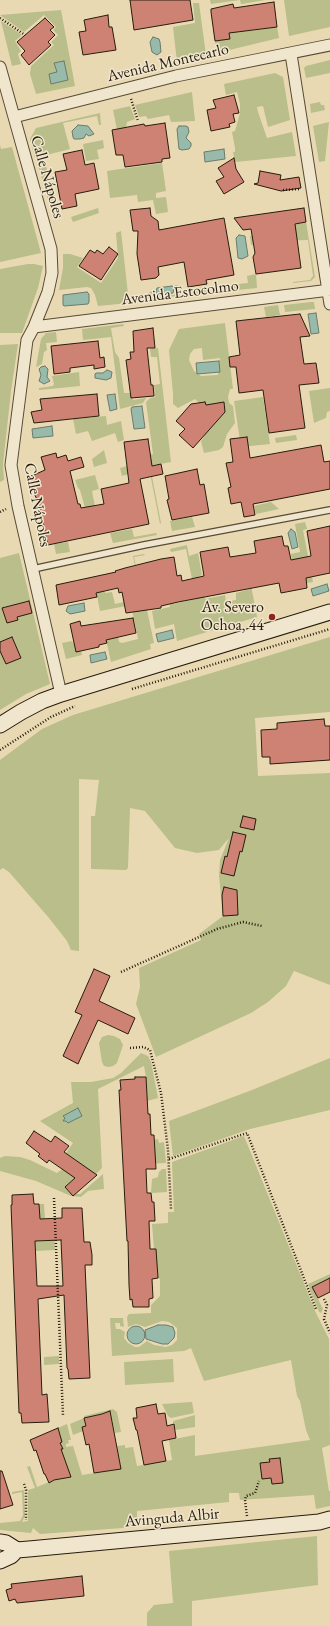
<!DOCTYPE html>
<html>
<head>
<meta charset="utf-8">
<style>
  body { margin:0 }
  canvas { display:block; background:#e8d9b3 }
</style>
</head>
<body>
<canvas width="330" height="1626"></canvas>
<script>
const c = document.querySelector('canvas').getContext('2d');
c.lineJoin = 'round';
function fill(path, color) {
  c.fillStyle = color;
  c.fill(path, 'evenodd');
}
function poly(rows) {
  const path = new Path2D();
  for (const r of rows) {
    if (r.length === 3) {
      path.moveTo(r[0] + r[2], r[1]);
      path.arc(r[0], r[1], r[2], 0, 2 * Math.PI);
      continue;
    }
    path.moveTo(r[0], r[1]);
    for (let i = 2; i < r.length; i += 2) path.lineTo(r[i], r[i + 1]);
  }
  return path;
}
function stroke(path, color, width, dash) {
  c.strokeStyle = color;
  c.lineWidth = width;
  c.lineCap = dash ? 'butt' : 'round';
  c.setLineDash(dash || []);
  c.stroke(path);
}
function drawText(font, color, halo, rows, align = 'center') {
  c.font = font + ' "EB Garamond",serif';
  c.lineWidth = 3;
  c.setLineDash([]);
  c.textBaseline = 'middle';
  c.strokeStyle = halo;
  c.fillStyle = color;
  for (const [text, x, y, turn = 0] of rows) {
    c.save();
    c.translate(x, y);
    c.rotate((+turn || 0) * Math.PI / 180);
    c.textAlign = isNaN(turn) ? turn : align;
    if (halo) c.strokeText(text, 0, 0);
    c.fillText(text, 0, 0);
    c.restore();
  }
}
fill(poly([
  [210,0,265,0,242,4,241,4,240,0,211,4],
  [284,0,330,0,330,27,289,36],
  [193,3,199,3,206,55,177,62,173,27,195,23],
  [61,10,75,86,36,94,30,74,31,66,54,45,51,42,58,35,53,30,56,27,44,15,24,32,0,15],
  [247,11,249,31,277,27,279,38,217,53,215,41,230,39,228,30],
  [1,21,22,35,15,41,21,51,18,54,21,64,12,66],
  [330,60,330,73,306,78,304,68,306,66],
  [275,73,283,77,290,120,268,127,263,106,257,107,258,112,267,138,292,132,296,156,235,162,233,152,235,152,235,148,232,132,235,131,240,113,240,104,237,92,226,95,224,84],
  [192,92,195,121,171,122,169,115,148,119,146,116,139,117,135,105],
  [320,102,321,105,324,105,325,110,311,113,310,104],
  [130,106,135,119,127,122,126,128,117,130,113,110],
  [100,113,101,125,99,125,97,116,63,123,70,149,35,158,30,139,36,128],
  [329,122,325,161,319,162,313,126],
  [103,140,104,148,97,150,99,159,86,161,83,144],
  [0,145,1,149,12,147,41,253,0,262],
  [45,163,58,208,51,210,38,165],
  [162,163,166,191,156,193,156,198,166,197,168,212,156,214,153,200,138,202,137,195,110,198,107,171],
  [98,208,99,213,73,222,71,217],
  [306,222,315,277,311,281,293,283,293,282,310,280,313,276,308,240,275,241,251,245,250,236],
  [121,231,129,303,98,306,95,295,91,288,87,287,59,290,63,268,63,254,70,254,83,258,77,267,101,283,118,258,116,233],
  [28,264,34,264,43,266,38,288,22,333,0,333,0,269],
  [256,274,257,288,228,291,228,285,248,283,247,276],
  [175,285,178,285,180,296,137,301,137,300,155,289,154,293,157,297,174,295,177,292],
  [206,287,206,293,188,295,188,289],
  [311,302,314,302,315,309,285,312,284,305],
  [278,305,280,315,266,317,264,307],
  [225,323,233,389,230,389,228,397,229,403,233,406,235,423,227,434,223,447,219,450,204,453,201,441,204,437,205,427,203,407,195,399,178,408,173,404,173,394,169,350,179,329],
  [202,348,203,360,220,358,218,375,201,376,194,371,189,360,190,354,194,349],
  [123,324,124,326,111,328,115,352,119,358,124,393,131,393,133,400,146,398,143,403,120,409,111,337,83,340,82,329],
  [56,332,57,342,46,343,47,350,44,352,42,364,36,367,41,339,46,333],
  [18,344,11,391,3,464,4,480,0,482,0,345],
  [158,348,171,462,150,466,161,523,160,524,149,468,122,476,120,468,138,463,137,457,153,454,146,402,150,398,155,397,154,385,160,384,157,357,151,357,150,349],
  [79,372,80,386,39,390,39,388,53,386,54,384,52,376],
  [330,388,330,411,327,412,326,418,314,423,309,391],
  [263,397,270,444,241,447,234,401],
  [106,416,107,425,121,421,124,440,118,442,115,433,92,441,88,431,76,434,73,419],
  [296,435,297,440,276,443,275,438],
  [104,450,107,463,94,467,92,459],
  [95,475,99,489,92,491,95,506,85,508,80,490,78,488,75,480],
  [271,502,279,509,256,514,254,506],
  [192,517,195,527,172,531,170,521],
  [305,522,307,529,303,530,313,582,307,583,304,574,295,575,291,554,300,552,295,524],
  [132,529,134,537,156,533,157,535,113,543,110,533],
  [68,542,70,552,56,554,54,544],
  [187,545,189,556,198,553,202,575,199,576,205,599,225,595,226,602,236,600,236,593,250,589,245,564,247,564,257,617,177,641,174,624,155,629,152,611,170,607,170,604,172,604,196,599,186,549,171,552,170,549],
  [19,553,50,684,26,694,0,710,0,558],
  [144,554,145,555,134,557,144,603,144,610,147,610,154,643,150,644,151,649,111,662,105,635,118,636,119,642,122,643,138,639,131,605,100,611,96,591,104,589,105,593,112,592,115,604,129,601,139,586,133,556],
  [330,637,330,712,255,718,258,776,330,773,330,985,294,971,286,986,268,1002,251,1013,156,1057,136,1004,140,987,139,968,201,940,199,934,223,916,219,876,220,860,229,838,219,850,197,853,175,848,145,811,130,808,128,868,126,870,91,869,91,816,95,816,99,780,79,779,79,951,71,950,67,941,49,918,9,872,3,868,0,870,0,760,42,729,73,715],
  [72,641,73,643,79,642,82,655,66,659,62,643],
  [108,1035,114,1036,120,1039,123,1045,117,1063,113,1066,109,1067,104,1066,102,1062,99,1043,102,1037],
  [141,1053,148,1056,151,1062,158,1098,147,1101,146,1077,144,1066,98,1089,102,1168,91,1179,83,1171,65,1187,70,1193,80,1194,103,1174,104,1189,88,1191,81,1197,71,1196,36,1181,0,1171,0,1158,5,1156,20,1157,30,1160,57,1173,61,1170,70,1157,66,1153,73,1143,40,1121,73,1103,71,1082,91,1082,113,1078,121,1073],
  [330,1058,330,1110,250,1129,173,1156,169,1121,252,1090],
  [244,1136,316,1313,329,1339,330,1445,322,1448,329,1491,330,1491,330,1506,316,1509,314,1495,240,1500,239,1493,229,1493,229,1502,137,1511,137,1527,40,1534,33,1528,31,1533,0,1530,0,1523,20,1521,23,1515,22,1492,12,1494,12,1492,24,1490,25,1516,22,1522,28,1521,28,1490,35,1488,27,1467,30,1466,37,1487,54,1480,70,1477,61,1449,62,1449,60,1443,62,1442,58,1428,67,1424,71,1440,68,1440,69,1443,66,1444,66,1447,73,1446,82,1475,121,1469,117,1446,125,1445,125,1448,133,1447,137,1466,172,1460,169,1440,195,1435,195,1456,310,1440,306,1430,300,1401,297,1396,291,1360,204,1381,191,1348,184,1351,112,1356,110,1318,123,1318,124,1327,120,1326,120,1323,115,1323,116,1329,120,1329,125,1332,124,1338,128,1343,135,1347,139,1347,147,1341,154,1345,166,1347,172,1345,177,1340,177,1328,169,1322,162,1321,145,1327,136,1324,128,1327,127,1317,129,1314,151,1313,151,1305,160,1296,160,1279,158,1278,156,1249,154,1249,152,1224,168,1223,168,1212,174,1212,172,1162],
  [158,1139,159,1143,164,1142,166,1163,146,1164,150,1140],
  [162,1169,166,1169,167,1192,151,1193,152,1179,158,1177,159,1172],
  [39,1204,44,1204,45,1219,53,1218,55,1250,36,1251,35,1241,42,1241,41,1229,34,1217,40,1216],
  [330,1274,330,1278,312,1287,323,1309,321,1313,319,1312,308,1284],
  [59,1356,59,1364,44,1365,44,1357],
  [173,1359,174,1382,125,1385,124,1362],
  [192,1402,194,1413,171,1418,168,1416,162,1404],
  [113,1409,117,1412,121,1432,115,1433,110,1411,102,1414,84,1418,86,1426,83,1431,73,1435,70,1424,84,1418,84,1416],
  [195,1415,195,1427,175,1430,173,1421],
  [317,1536,318,1585,192,1601,192,1626,147,1626,147,1613,154,1605,173,1603,169,1551]
]), '#b9be8a');
const water = poly([
  [153,37,159,39,160,42,161,52,157,55,152,52,150,42,153,37],
  [64,61,68,80,51,84,49,74,57,72,54,63,64,61],
  [78,125,88,126,94,134,89,136,86,134,84,138,80,139,74,139,73,137,72,131,78,125],
  [179,126,186,126,188,127,189,132,186,138,191,143,191,146,189,149,182,150,179,149,177,129,179,126],
  [224,149,225,159,205,162,204,152,224,149],
  [239,235,245,236,248,256,242,259,238,258,236,238,239,235],
  [172,286,174,288,173,293,158,295,156,292,157,288,172,286],
  [87,292,89,294,89,302,88,304,64,306,63,305,63,295,87,292],
  [316,313,319,333,311,334,308,314,316,313],
  [219,361,220,372,197,374,196,363,219,361],
  [45,366,48,369,47,377,50,381,44,384,39,381,41,375,39,369,41,367,45,366],
  [107,370,112,372,111,378,106,380,95,378,95,374,96,373,103,373,107,370],
  [115,394,117,409,110,411,107,395,115,394],
  [142,406,145,428,134,429,131,409,132,407,142,406],
  [52,426,53,436,33,438,32,429,52,426],
  [291,529,295,532,298,547,292,549,288,533,291,529],
  [327,584,329,591,313,596,311,589,327,584],
  [84,603,85,611,70,614,66,611,68,606,84,603],
  [172,630,174,638,158,642,156,634,172,630],
  [105,652,107,659,91,663,90,655,105,652],
  [78,1108,82,1116,68,1123,66,1121,63,1121,65,1118,63,1116,78,1108],
  [158,1325,166,1325,173,1327,175,1333,174,1338,168,1344,162,1344,146,1339,145,1330,158,1325],
  [136,1335,9]
]);
fill(water, '#97baaa');
stroke(water, '#6b7b6a', 1);
const building = poly([
  [130,0,190,0,193,20,134,30,130,0],
  [274,2,277,27,229,33,230,39,215,41,211,12,211,9,233,4,234,8,274,2],
  [108,15,109,27,112,27,116,50,83,55,79,32,86,31,84,20,108,15],
  [45,18,54,27,50,30,55,35,48,42,51,45,29,65,21,55,25,51,17,42,45,18],
  [234,95,239,113,233,114,235,122,229,124,230,127,211,131,207,110,216,108,213,100,234,95],
  [165,123,170,158,162,159,162,162,125,167,123,155,116,155,112,130,144,124,145,126,165,123],
  [82,150,85,165,94,163,99,189,75,194,77,206,62,209,55,172,67,170,63,154,82,150],
  [234,158,236,169,244,182,224,194,216,181,224,177,218,168,234,158],
  [260,171,281,175,280,180,299,177,301,188,281,191,254,184,258,183,260,171],
  [150,208,151,216,158,221,159,230,224,218,234,275,206,280,207,284,188,287,184,262,158,267,159,275,156,278,141,280,137,254,138,231,133,231,130,210,150,208],
  [304,208,306,222,295,224,301,268,256,274,253,257,255,253,251,229,243,230,234,218,304,208],
  [109,247,118,254,101,280,79,266,90,250,95,253,97,250,103,254,109,247],
  [300,314,310,336,300,337,304,364,316,363,319,383,299,385,305,428,269,433,263,390,239,393,236,367,230,367,229,357,240,355,236,321,300,314],
  [153,328,155,348,147,348,151,385,153,385,154,396,131,398,126,360,131,359,130,352,134,352,133,331,153,328],
  [98,341,100,358,104,357,105,367,94,369,94,365,70,368,70,372,54,374,51,346,98,341],
  [97,394,99,416,34,423,31,412,42,410,40,399,97,394],
  [205,402,206,405,224,402,225,412,193,448,179,435,185,429,176,421,191,404,205,402],
  [247,437,250,458,321,445,324,462,330,461,330,489,253,504,255,515,244,517,241,502,231,504,228,488,231,487,226,463,233,462,230,439,247,437],
  [148,439,152,466,161,464,163,474,140,479,149,524,48,545,39,504,27,478,45,470,41,457,56,453,57,458,66,455,68,461,81,457,84,467,70,471,78,504,80,504,81,508,104,504,101,489,129,483,124,442,148,439],
  [197,469,200,485,204,484,209,513,172,520,167,500,169,499,165,476,197,469],
  [330,526,330,573,306,578,307,588,281,593,279,583,178,602,161,606,161,608,126,613,122,592,119,593,118,588,96,593,97,597,59,605,56,585,116,572,115,571,125,568,161,559,174,557,177,576,181,575,182,581,204,576,200,552,228,547,230,557,256,553,254,541,282,536,284,546,288,546,291,560,311,556,307,531,330,526],
  [29,601,32,613,17,617,18,620,7,623,2,608,29,601],
  [133,618,136,633,106,640,107,643,99,645,99,647,76,652,70,624,80,621,81,626,133,618],
  [12,637,21,658,6,664,0,651,0,642,12,637],
  [324,719,325,726,330,726,330,760,270,764,270,757,262,757,261,730,277,729,277,723,324,719],
  [243,816,256,819,254,830,240,827,243,816],
  [233,832,246,835,242,852,240,851,234,876,221,873,225,856,227,857,233,832],
  [224,887,237,890,238,915,223,916,222,895,224,887],
  [94,969,110,976,99,1001,135,1018,128,1034,98,1020,78,1064,63,1056,82,1015,75,1012,94,969],
  [135,1077,146,1077,148,1114,150,1114,151,1135,154,1135,156,1169,146,1169,147,1193,151,1193,152,1202,154,1202,155,1221,149,1221,150,1249,156,1249,158,1278,152,1279,153,1298,149,1299,149,1307,133,1307,132,1299,130,1300,129,1285,128,1241,127,1241,119,1090,121,1090,120,1080,135,1079,135,1077],
  [34,1131,51,1142,55,1136,69,1146,64,1152,97,1175,73,1196,65,1187,75,1178,49,1160,47,1163,38,1156,40,1154,26,1143,34,1131],
  [33,1194,34,1204,39,1204,40,1219,62,1218,62,1208,82,1208,84,1242,90,1242,92,1255,92,1265,85,1265,90,1378,69,1379,68,1369,67,1368,64,1295,38,1299,42,1395,47,1394,49,1422,22,1423,21,1413,19,1413,11,1205,12,1205,12,1195,33,1194],
  [61,1240,63,1286,37,1286,35,1241,61,1240],
  [330,1278,330,1292,318,1298,312,1287,330,1278],
  [156,1404,158,1414,165,1413,167,1426,174,1424,176,1438,162,1441,166,1461,144,1465,137,1430,136,1430,133,1418,137,1418,136,1408,156,1404],
  [110,1411,121,1469,94,1473,89,1444,86,1445,82,1427,86,1426,84,1418,102,1414,110,1411],
  [58,1428,62,1442,60,1443,63,1449,61,1449,71,1477,54,1480,49,1483,45,1474,44,1474,36,1450,34,1451,30,1440,58,1428],
  [280,1458,283,1483,272,1484,271,1478,262,1479,260,1463,270,1462,269,1459,280,1458],
  [0,1471,2,1471,13,1505,0,1509,0,1471],
  [82,1576,84,1596,17,1603,15,1599,9,1601,6,1590,12,1588,11,1584,82,1576]
]);
fill(building, '#ce8274');
stroke(building, '#281c0b', 1);
const lane = poly([
  [33,569,144,545,330,510]
]);
const street = poly([
  [291,54,330,304],
  [0,67,51,249,52,273,48,292,34,327,27,340,11,465,18,506,61,694],
  [14,117,176,76,330,45],
  [34,327,330,290]
]);
const secondary = poly([
  [0,725,21,712,42,701,61,694,330,612],
  [0,1542,6,1543,17,1550,29,1549,319,1522,330,1519],
  [0,1561,11,1556,17,1550]
]);
stroke(lane, '#584b35', 8);
stroke(street, '#584b35', 13);
stroke(secondary, '#281c0b', 17);
stroke(poly([
  [0,18,25,35],
  [131,99,138,121],
  [283,190,301,189],
  [0,512,6,509],
  [132,689,330,629],
  [0,750,51,717,75,706],
  [121,972,217,929,243,922,262,926],
  [130,1048,143,1047,150,1050,161,1093,168,1150,171,1209],
  [169,1159,247,1133,316,1309],
  [54,1198,63,1416],
  [324,1299,327,1305,324,1319,330,1333],
  [24,1484,26,1490,26,1520],
  [247,1516,245,1500,246,1496,255,1493,259,1481]
]), '#281c0b', 2.5, [1, 2]);
stroke(lane, '#f0e6ce', 5.5);
stroke(street, '#f0e6ce', 11);
stroke(secondary, '#f0e6ce', 15);
for (const [x, y, r, color] of [
  [272,617,4,"#8f2418"]
]) {
  const dot = new Path2D();
  dot.arc(x, y, r, 0, 2 * Math.PI);
  c.fillStyle = color;
  c.fill(dot);
  stroke(dot, '#f0e6ce', 1.5);
}
drawText('16px', '#281c0b', '#f0e6ce', [
  ["Avenida Montecarlo",168,63,-13],
  ["Calle Nápoles",47,177,74],
  ["Avenida Estocolmo",180,293,-7],
  ["Calle Nápoles",37,505,79],
  ["Avinguda Albir",172,1518,-5]
]);
drawText('16px', '#281c0b', '#f0e6ce', [
  ["Av. Severo",264,608],
  ["Ochoa, 44",264,626]
], 'right');
</script>
</body>
</html>
